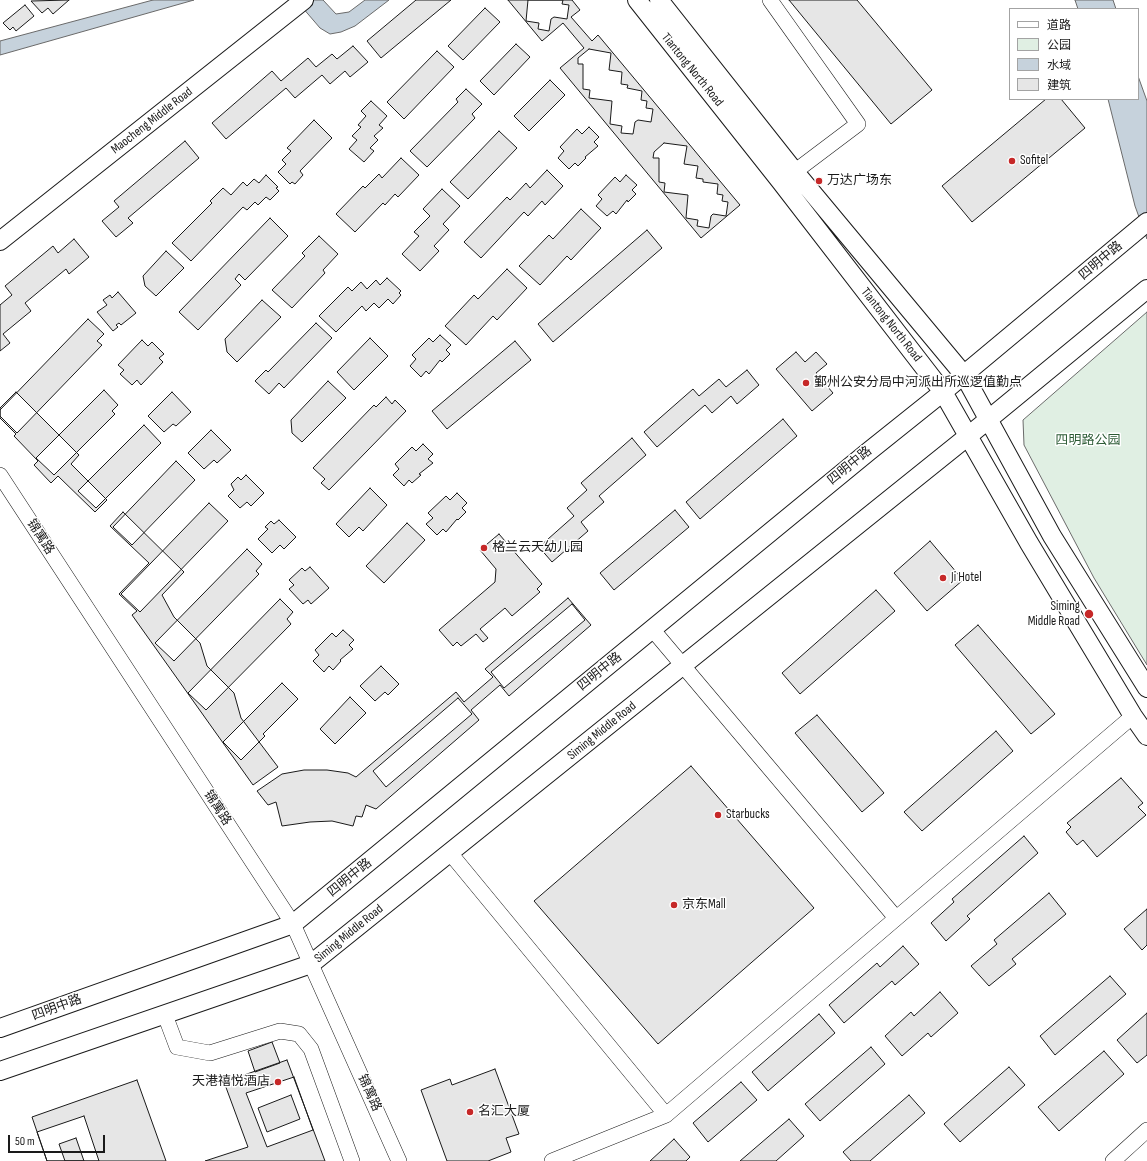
<!DOCTYPE html>
<html>
<head>
<meta charset="utf-8">
<style>
  body { margin:0 }
  #map { position:relative; width:1147px; height:1161px; overflow:hidden; background:#fff; font-family:"Sofia Sans Condensed","Noto Sans SC",sans-serif }
  canvas { display:block }
  .legend { position:absolute; left:1009px; top:8px; width:130px; height:92px; box-sizing:border-box; background:#fff; border:1px solid #a3a3a3; margin:0; padding:5px 7px; list-style:none; font-size:12px; color:#1a1a1a }
  .legend li { display:flex; align-items:center; gap:8px; height:20px }
  .legend b { width:20px; border:1px solid #a3a3a3 }
  .scale { position:absolute; left:8px; top:1135px; width:97px; height:18px; box-sizing:border-box; border:2px solid #1a1a1a; border-top:0; padding-left:5px; font-size:12px; line-height:14px; white-space:nowrap; color:#1a1a1a; -webkit-text-stroke:3px #fff; paint-order:stroke }
</style>
</head>
<body>
<div id="map">
<canvas width="1147" height="1161"></canvas>
<ul class="legend">
<li><b style="height:5px;background:#fff"></b>道路</li>
<li><b style="height:11px;background:#e0efe3"></b>公园</li>
<li><b style="height:11px;background:#c6d2dc"></b>水域</li>
<li><b style="height:11px;background:#e6e6e6"></b>建筑</li>
</ul>
<div class="scale">50 m</div>
</div>
<script>
const c = document.querySelector('canvas').getContext('2d');
c.lineJoin = 'round';
function fill(path, color) {
  c.fillStyle = color;
  c.fill(path, 'evenodd');
}
function poly(rows) {
  const path = new Path2D();
  for (const r of rows) {
    path.moveTo(r[0], r[1]);
    for (let i = 2; i < r.length; i += 2) path.lineTo(r[i], r[i + 1]);
  }
  return path;
}
function stroke(path, color, width, dash) {
  c.strokeStyle = color;
  c.lineWidth = width;
  c.lineCap = dash ? 'butt' : 'round';
  c.setLineDash(dash || []);
  c.stroke(path);
}
function drawText(font, color, halo, rows, align = 'center') {
  c.font = font + ' "Sofia Sans Condensed","Noto Sans SC",sans-serif';
  c.lineWidth = 3;
  c.setLineDash([]);
  c.textBaseline = 'middle';
  c.strokeStyle = halo;
  c.fillStyle = color;
  for (const [text, x, y, turn = 0] of rows) {
    c.save();
    c.translate(x, y);
    c.rotate((+turn || 0) * Math.PI / 180);
    c.textAlign = isNaN(turn) ? turn : align;
    if (halo) c.strokeText(text, 0, 0);
    c.fillText(text, 0, 0);
    c.restore();
  }
}
const green = poly([
  [1147,312,1147,665,1094,578,1024,445,1023,420,1147,312]
]);
fill(green, '#e0efe3');
stroke(green, '#6a6a6a', 1);
const water = poly([
  [153,0,194,0,0,55,0,41,153,0],
  [296,0,323,0,336,14,349,12,365,0,389,0,355,26,341,32,330,34,320,28,296,0],
  [1075,0,1113,0,1116,9,1078,9,1075,0],
  [1138,76,1147,101,1147,239,1135,206,1108,99,1138,99,1138,76]
]);
fill(water, '#c6d2dc');
stroke(water, '#6a6a6a', 1);
const building = poly([
  [69,0,53,14,48,8,42,13,31,1,69,0],
  [416,0,451,0,381,58,367,41,416,0],
  [508,0,572,0,580,10,571,17,592,41,598,35,740,205,701,238,560,68,584,48,563,23,542,41,508,0],
  [528,0,563,0,562,4,569,5,567,19,554,17,551,19,549,31,538,29,539,23,526,21,528,0],
  [789,0,857,0,932,90,891,124,789,0],
  [25,5,34,16,16,31,13,27,10,30,3,23,25,5],
  [485,8,500,22,463,60,448,46,485,8],
  [516,44,530,57,494,95,480,81,516,44],
  [353,46,368,62,350,77,345,71,330,84,322,75,295,98,286,88,226,139,212,123,272,71,281,81,308,58,316,67,332,54,337,59,353,46],
  [589,49,611,53,609,70,622,72,621,84,628,85,627,88,642,91,641,100,647,101,646,108,653,109,651,122,638,120,635,122,633,134,621,133,622,126,610,124,612,101,589,98,590,90,583,89,583,64,578,64,578,58,589,49],
  [437,51,454,67,404,119,387,102,437,51],
  [550,80,565,95,529,131,514,116,550,80],
  [466,89,482,104,472,114,475,118,427,167,410,151,458,102,456,99,466,89],
  [1046,99,1061,99,1085,128,972,222,942,186,1046,99],
  [371,101,387,116,379,125,383,128,374,136,378,140,370,148,374,151,364,162,349,149,357,140,352,136,361,127,358,125,366,116,361,111,371,101],
  [314,120,332,138,300,171,303,175,295,184,292,182,290,184,278,172,286,164,282,160,291,151,287,148,314,120],
  [589,127,599,137,594,142,598,146,585,157,586,158,578,166,575,163,569,169,558,158,564,151,560,147,577,129,582,134,589,127],
  [499,131,517,148,468,199,450,182,499,131],
  [185,141,199,158,128,218,133,223,116,237,102,221,119,207,114,201,185,141],
  [664,143,687,146,684,164,698,166,696,178,703,179,703,182,718,184,717,194,723,195,722,201,728,202,726,216,713,214,711,216,709,228,697,226,698,220,686,218,688,195,664,192,665,183,659,182,659,158,653,158,654,152,664,143],
  [401,158,419,175,398,197,395,194,385,205,383,203,355,232,336,214,363,186,365,188,379,174,382,178,401,158],
  [547,170,563,186,545,205,542,201,528,216,524,212,481,258,464,242,507,197,510,200,526,183,530,188,547,170],
  [266,175,278,187,276,188,279,191,270,200,266,197,258,205,255,202,247,210,243,207,191,261,172,243,212,203,210,201,223,188,231,195,243,182,247,186,254,179,259,183,266,175],
  [626,175,637,185,632,190,636,194,628,202,627,200,616,214,613,211,607,216,596,206,602,199,598,195,615,177,620,182,626,175],
  [442,189,460,206,443,224,449,230,434,246,439,251,420,271,402,254,419,236,414,232,430,216,423,209,442,189],
  [581,209,601,228,571,260,567,256,540,285,519,266,549,235,553,239,581,209],
  [270,218,288,236,245,280,239,274,235,279,241,285,198,330,179,312,270,218],
  [647,230,662,248,553,342,538,324,647,230],
  [319,236,338,254,323,270,325,273,292,308,272,290,305,256,302,253,319,236],
  [74,239,89,257,69,274,66,269,25,303,31,311,3,334,10,343,0,351,0,305,12,295,5,286,53,246,58,253,74,239],
  [166,251,184,268,156,296,145,286,143,276,166,251],
  [507,269,527,288,497,320,493,316,466,345,445,326,474,295,478,299,507,269],
  [387,278,401,291,399,293,401,295,393,304,388,299,379,308,374,303,366,311,362,306,336,332,319,316,348,287,352,291,361,282,367,289,376,280,380,285,387,278],
  [118,292,136,313,121,325,119,323,116,325,118,327,113,331,97,312,107,305,103,300,110,295,112,298,118,292],
  [262,300,281,317,237,362,227,352,225,339,262,300],
  [88,319,104,334,97,341,102,345,17,433,0,416,0,410,88,319],
  [316,323,332,338,284,388,279,383,269,394,255,381,266,370,268,372,316,323],
  [440,335,451,345,446,350,450,354,442,362,440,360,429,374,426,371,421,377,410,366,416,359,412,355,429,338,433,342,440,335],
  [370,338,388,356,354,390,337,372,370,338],
  [142,340,148,346,152,342,164,354,159,358,163,362,141,385,137,380,132,385,120,374,124,370,118,365,142,340],
  [515,341,531,360,447,429,432,411,515,341],
  [796,352,805,362,816,352,827,364,816,373,833,393,812,411,776,369,796,352],
  [747,370,759,385,737,404,731,396,712,413,705,405,657,447,644,432,693,389,699,396,719,379,726,387,747,370],
  [328,381,346,398,302,442,292,433,291,420,328,381],
  [104,390,118,405,112,411,115,414,54,475,36,458,104,390],
  [16,392,79,455,71,464,107,500,95,512,58,476,51,483,34,465,38,461,14,436,16,434,0,418,0,408,16,392],
  [172,392,191,412,176,426,173,424,164,432,148,416,172,392],
  [386,397,392,404,395,400,406,411,329,490,321,483,325,479,313,468,374,405,376,407,386,397],
  [783,419,797,436,700,519,686,502,783,419],
  [144,425,161,443,96,508,78,491,144,425],
  [211,430,231,450,217,463,214,460,204,469,188,453,211,430],
  [632,438,646,455,599,496,604,502,581,522,588,531,552,562,539,547,574,516,567,508,587,490,581,483,632,438],
  [423,444,433,454,428,459,433,463,419,474,421,475,412,483,409,480,404,486,393,475,399,469,395,464,412,447,416,451,423,444],
  [176,461,195,480,132,545,113,527,176,461],
  [246,475,264,493,251,506,247,502,240,508,228,496,234,490,231,484,238,477,241,480,246,475],
  [370,488,387,505,363,531,359,527,349,537,336,524,370,488],
  [457,493,467,503,462,508,466,512,458,520,457,519,446,532,443,529,437,535,426,524,433,518,428,513,446,496,450,500,457,493],
  [209,503,228,521,140,612,121,594,209,503],
  [675,510,689,527,614,590,600,573,675,510],
  [123,512,184,572,162,595,174,617,200,643,207,666,234,693,241,718,278,767,253,785,132,615,137,611,119,594,149,563,110,526,123,512],
  [279,520,296,537,284,549,280,545,272,553,258,539,268,529,265,527,271,521,274,524,279,520],
  [407,523,425,540,384,583,366,566,407,523],
  [499,534,542,584,537,589,540,592,512,616,505,608,480,629,488,638,483,642,476,634,461,646,457,642,453,646,439,630,495,582,496,569,480,550,499,534],
  [930,541,963,580,927,611,894,573,930,541],
  [247,549,262,564,256,571,259,574,174,661,155,643,247,549],
  [310,567,329,588,311,604,308,600,303,604,289,589,294,585,289,580,302,568,305,571,310,567],
  [876,590,895,611,800,694,782,673,876,590],
  [568,598,591,625,509,696,500,685,471,710,479,720,376,809,366,805,362,817,356,816,353,826,332,821,310,822,282,826,276,802,268,805,257,791,282,774,304,770,327,770,348,773,356,777,456,692,464,702,493,677,485,669,568,598],
  [280,599,293,612,287,619,291,624,206,710,188,693,280,599],
  [572,604,585,620,504,688,491,672,572,604],
  [978,625,1055,714,1031,734,955,645,978,625],
  [343,630,354,640,349,645,353,649,340,660,341,661,333,670,329,666,324,672,313,661,319,655,315,650,332,633,336,637,343,630],
  [381,666,399,684,388,695,385,692,375,701,360,686,381,666],
  [282,683,298,699,263,734,265,736,241,760,223,742,282,683],
  [350,697,366,713,335,744,320,729,350,697],
  [458,698,472,714,386,787,373,771,458,698],
  [817,715,884,793,862,812,795,733,817,715],
  [996,731,1013,751,922,831,904,812,996,731],
  [691,766,814,908,658,1044,534,901,691,766],
  [1121,778,1143,803,1138,807,1146,815,1097,857,1083,840,1077,845,1066,832,1071,827,1067,823,1121,778],
  [1024,836,1038,853,967,916,970,919,946,941,931,923,954,902,952,899,1024,836],
  [1049,893,1066,914,1012,959,1016,964,989,986,971,966,997,944,994,940,1049,893],
  [1147,909,1147,945,1142,950,1124,929,1147,909],
  [903,946,919,964,895,985,892,981,844,1023,829,1005,877,963,880,967,903,946],
  [1110,976,1126,994,1055,1055,1040,1036,1110,976],
  [940,992,958,1013,931,1037,928,1033,902,1056,885,1036,911,1012,914,1016,940,992],
  [1147,1013,1147,1055,1137,1063,1117,1040,1147,1013],
  [819,1014,835,1033,768,1091,752,1072,819,1014],
  [272,1042,280,1063,255,1072,248,1051,272,1042],
  [871,1047,885,1064,820,1121,805,1104,871,1047],
  [1104,1051,1124,1074,1059,1131,1038,1107,1104,1051],
  [287,1060,325,1161,205,1161,248,1147,224,1082,287,1060],
  [1009,1067,1025,1085,960,1142,944,1124,1009,1067],
  [495,1069,519,1134,506,1138,511,1152,488,1161,447,1161,421,1090,450,1079,452,1085,495,1069],
  [294,1077,313,1130,267,1147,246,1093,294,1077],
  [137,1080,166,1161,47,1161,32,1117,137,1080],
  [741,1082,757,1100,708,1142,693,1123,741,1082],
  [291,1095,300,1119,267,1132,258,1108,291,1095],
  [909,1095,925,1113,870,1161,851,1161,843,1152,909,1095],
  [84,1116,99,1161,47,1161,37,1132,84,1116],
  [789,1119,804,1136,776,1161,740,1161,789,1119],
  [76,1138,84,1161,65,1161,59,1144,76,1138],
  [674,1139,690,1157,686,1161,650,1161,674,1139]
]);
fill(building, '#e6e6e6');
stroke(building, '#1a1a1a', 1);
const minor = poly([
  [770,0,858,124,785,179],
  [0,475,293,924,399,1161],
  [652,629,896,918],
  [450,853,666,1115],
  [165,1015,177,1047,210,1053,280,1031,299,1034,311,1049,352,1161],
  [552,1161,666,1115,1133,716],
  [1113,1161,1147,1130]
]);
const major = poly([
  [637,0,781,182,943,392,1029,543,1133,716,1147,736],
  [659,0,795,172,964,375,1052,536,1147,688],
  [0,241,304,0],
  [0,1028,293,924,868,452,943,392,1147,222],
  [0,1071,311,964,967,437,1147,289]
]);
stroke(minor, '#1a1a1a', 16);
stroke(major, '#1a1a1a', 20);
stroke(minor, '#fff', 15);
stroke(major, '#fff', 18);
for (const [x, y, r, color] of [
  [1012,161,4,"#c62828"],
  [819,181,4,"#c62828"],
  [806,383,4,"#c62828"],
  [484,548,4,"#c62828"],
  [943,578,4,"#c62828"],
  [1089,614,5,"#c62828"],
  [718,815,4,"#c62828"],
  [674,905,4,"#c62828"],
  [278,1082,4,"#c62828"],
  [470,1112,4,"#c62828"]
]) {
  const dot = new Path2D();
  dot.arc(x, y, r, 0, 2 * Math.PI);
  c.fillStyle = color;
  c.fill(dot);
  stroke(dot, '#fff', 1.5);
}
drawText('13px', '#1a1a1a', '#fff', [
  ["Tiantong North Road",692,70,51],
  ["Maocheng Middle Road",152,121,-38],
  ["四明中路",1101,261,-40],
  ["Tiantong North Road",891,325,52],
  ["四明中路",850,466,-39],
  ["锦寓路",40,537,57],
  ["四明中路",600,672,-39],
  ["Siming Middle Road",602,731,-39],
  ["锦寓路",217,808,57],
  ["四明中路",350,878,-39],
  ["Siming Middle Road",349,934,-39],
  ["四明中路",57,1008,-20],
  ["锦寓路",369,1093,66]
]);
drawText('13px', '#1a1a1a', '#fff', [
  ["Sofitel",1020,161],
  ["万达广场东",827,181],
  ["鄞州公安分局中河派出所巡逻值勤点",814,383],
  ["格兰云天幼儿园",492,548],
  ["Ji Hotel",951,578],
  ["Siming",1080,607,"right"],
  ["Middle Road",1080,622,"right"],
  ["Starbucks",726,815],
  ["京东Mall",682,905],
  ["天港禧悦酒店",270,1082,"right"],
  ["名汇大厦",478,1112]
], 'left');
drawText('13px', '#2b5a34', '#fff', [
  ["四明路公园",1088,441]
]);
</script>
</body>
</html>
